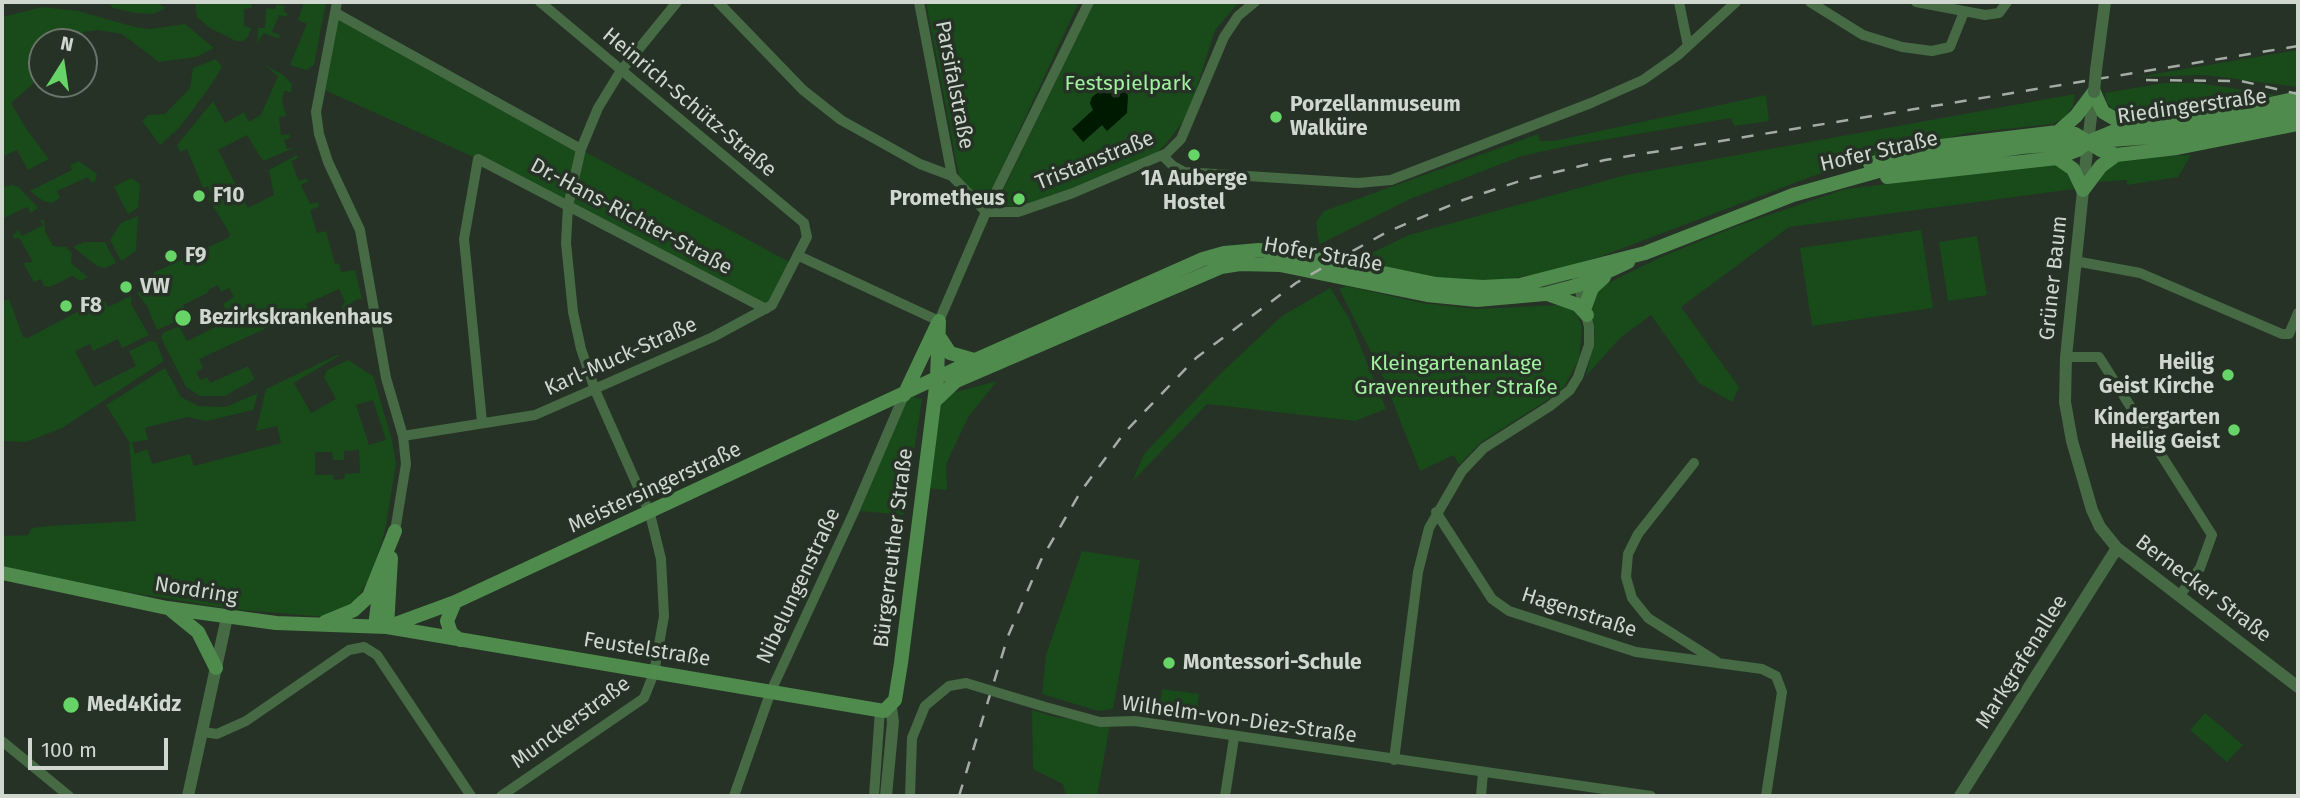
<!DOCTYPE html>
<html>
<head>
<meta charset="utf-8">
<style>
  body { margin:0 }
  #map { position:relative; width:2300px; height:798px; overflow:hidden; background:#263226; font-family:"Fira Sans",sans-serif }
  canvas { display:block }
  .frame { position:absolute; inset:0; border:4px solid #cfd7cf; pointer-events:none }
  .north { position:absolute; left:28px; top:28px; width:70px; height:70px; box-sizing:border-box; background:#263226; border:2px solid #6a746a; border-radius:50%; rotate:12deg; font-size:19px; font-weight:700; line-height:28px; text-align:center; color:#cfd7cf }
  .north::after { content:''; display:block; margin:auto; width:24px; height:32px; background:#66d466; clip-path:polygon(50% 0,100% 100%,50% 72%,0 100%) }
  .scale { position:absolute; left:28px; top:738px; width:140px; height:32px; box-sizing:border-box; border:4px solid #cfd7cf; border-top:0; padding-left:9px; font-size:21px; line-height:24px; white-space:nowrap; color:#cfd7cf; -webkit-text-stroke:5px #263226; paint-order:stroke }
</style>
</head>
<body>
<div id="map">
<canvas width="2300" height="798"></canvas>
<div class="frame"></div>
<div class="north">N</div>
<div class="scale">100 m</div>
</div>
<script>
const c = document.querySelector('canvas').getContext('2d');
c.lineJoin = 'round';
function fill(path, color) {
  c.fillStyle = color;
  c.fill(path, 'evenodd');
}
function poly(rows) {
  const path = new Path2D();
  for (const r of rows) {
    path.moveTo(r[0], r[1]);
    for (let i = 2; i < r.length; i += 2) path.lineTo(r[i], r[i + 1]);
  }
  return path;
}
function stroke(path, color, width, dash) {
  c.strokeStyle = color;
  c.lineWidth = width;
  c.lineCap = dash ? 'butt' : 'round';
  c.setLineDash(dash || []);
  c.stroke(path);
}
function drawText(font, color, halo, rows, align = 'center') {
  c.font = font + ' "Fira Sans",sans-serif';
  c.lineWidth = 7;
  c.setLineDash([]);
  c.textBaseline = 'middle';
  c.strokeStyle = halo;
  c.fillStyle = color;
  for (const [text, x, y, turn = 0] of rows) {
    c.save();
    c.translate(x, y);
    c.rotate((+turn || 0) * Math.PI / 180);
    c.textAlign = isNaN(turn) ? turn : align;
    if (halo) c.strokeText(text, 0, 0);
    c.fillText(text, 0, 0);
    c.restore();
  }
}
fill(poly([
  [108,2,157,2,166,8,153,14,135,13,113,8],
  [195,2,251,2,252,8,244,9,244,26,251,28,248,37,243,41,236,41,210,28,197,17],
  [304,2,326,2,314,65,306,70,290,65,307,24,298,20],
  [926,2,1079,2,985,204,960,181],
  [1094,2,1239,2,1215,30,1188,115,1165,145,1150,158,1094,182,1018,207,996,205],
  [277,4,285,6,284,12,288,14,286,17,279,15,272,32,280,35,279,39,264,33,257,43,258,28,265,28,266,8,275,9],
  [42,7,78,11,135,27,150,29,185,24,214,48,196,57,159,62,122,34,97,30,83,32,84,42,42,42,42,76,11,103,27,130,49,159,28,170,17,150,2,157,2,17],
  [335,13,580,149,795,265,766,309,478,159,320,88],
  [2298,50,2297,87,2205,75,2137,77],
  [216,59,222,67,209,88,179,128,160,145,142,121,148,115,165,114,190,88,193,68],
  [264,65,282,74,292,84,291,92,284,91,282,101,286,116,279,117,281,135,289,134,290,138,284,140,287,149,294,148,263,161,247,135,218,150,248,208,274,195,269,170,297,155,298,158,291,161,299,181,307,178,308,181,301,185,310,204,319,202,318,207,310,210,317,233,326,231,335,264,339,263,341,272,355,270,362,299,355,300,337,317,345,302,339,289,306,304,308,309,199,359,203,368,196,372,200,380,207,377,210,383,248,366,255,379,225,396,200,396,186,387,161,338,163,333,179,326,187,341,230,320,223,304,234,297,229,288,221,292,218,285,208,290,209,292,183,305,188,316,157,330,147,306,137,293,153,284,153,273,228,238,230,234,209,199,213,197,208,186,203,188,187,149,180,152,177,145,213,101,225,123,244,112,249,122,261,115,278,76],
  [2164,83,2198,83,2278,95,2204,108,2131,116,2112,109,2107,103,2105,93],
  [2075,94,2073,106,2064,119,2052,124,1968,133,1891,151,1813,176,1602,256,1553,271,1497,281,1433,278,1357,260,1409,235,1626,175],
  [1766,95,1769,121,1734,126,1731,118,1567,146,1522,156,1410,199,1320,244,1318,238,1316,222,1324,211,1538,134,1540,141,1554,141],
  [2191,155,2178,177,2127,185,2127,180,2099,182,2102,172,2118,159],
  [79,161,97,174,95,181,91,183,88,177,57,191,60,198,52,203,43,201,30,191,72,170,70,165],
  [2057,164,2071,175,2074,189,1789,227,1681,307,1739,387,1732,402,1699,383,1651,315,1620,338,1586,376,1595,334,1591,310,1598,288,1661,257,1737,226,1845,189],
  [131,178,140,184,138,208,128,214,114,187],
  [12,185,19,187,38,208,31,213,27,207,2,219,2,187],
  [138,216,136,251,121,261,110,240,121,223],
  [40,220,44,220,45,231,53,246,66,247,72,253,71,263,88,277,80,281,72,276,50,287,44,286,41,279,34,282,23,263,33,262,20,239,12,237,18,230,22,236,43,225],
  [1921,230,1933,308,1812,326,1800,248],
  [1977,236,1987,295,1948,301,1939,242],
  [84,242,105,242,116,263,105,268,97,266,73,247],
  [1346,286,1422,303,1475,309,1559,305,1575,310,1582,326,1579,359,1564,387,1555,395,1480,443,1459,465,1454,455,1420,471,1382,374,1339,289],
  [1330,288,1349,318,1386,409,1355,421,1207,404,1132,482,1144,454,1219,375,1282,316],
  [2,296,4,301,9,299,23,337,28,338,103,298,108,307,131,296,131,304,149,335,122,348,118,339,93,351,90,344,75,351,94,387,136,366,129,351,150,341,156,342,164,361,62,428,26,442,2,441],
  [337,355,340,355,294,383,311,413,336,399,324,377,327,370,348,360,373,376,392,440,396,464,385,530,372,574,358,597,359,601,325,617,231,609,61,581,2,566,2,536,28,535,32,528,50,526,136,521,129,442,106,405,165,368,181,397,198,406,226,407,258,393,253,410,207,421,187,417,145,428,148,440,132,442,135,454,147,449,152,464,190,454,194,466,281,443,277,426,256,431,266,389],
  [373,400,386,440,369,445,356,405],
  [359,450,360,473,345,474,344,479,334,480,333,475,315,475,315,452,332,452,333,460,344,460,344,451],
  [997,381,969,416,946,464,947,490,927,488,936,411,952,393],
  [907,395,922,399,904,515,860,511],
  [1082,551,1140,560,1113,709,1098,711,1042,694,1046,655],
  [1162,689,1199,694,1196,715,1159,710],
  [1032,710,1055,717,1110,724,1097,796,1066,796,1063,784,1033,769],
  [2205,713,2243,745,2227,762,2190,730]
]), '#184a1a');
fill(poly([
  [1109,84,1122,87,1128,95,1127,113,1107,131,1102,125,1083,142,1072,129,1093,110,1090,103,1092,97]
]), '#001a01');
stroke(poly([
  [337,2,316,112,319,134,328,162,360,230,386,378,403,436,406,464,395,531],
  [718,2,803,90,841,120,920,164,952,176,986,212],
  [919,2,952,176],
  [1679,2,1688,46],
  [1810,2,1863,35,1902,47,1932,51,1950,47,1964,12],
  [1916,2,1985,15,1999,13,2007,2],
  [336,13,581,149],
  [1163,156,1173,166,1184,172,1358,183,1391,180,1591,103,1643,80,1677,56,1736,2],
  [986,212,1018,212,1073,193,1167,153,1181,139,1224,37,1238,16,1255,2],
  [799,256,939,321,986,212,1089,2],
  [2075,261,2140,273,2282,334,2289,334,2298,313],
  [2066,357,2099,357,2212,535,2200,568,2180,595],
  [482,422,464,239,478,159,766,309],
  [403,436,535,415,713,337,772,305,807,237,804,223,540,2],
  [1694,463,1638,534,1628,554,1626,577,1632,598,1648,618,1716,661],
  [1436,512,1492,599,1509,611,1636,652,1762,669,1776,676,1782,692,1766,796],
  [1042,706,1100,722,1135,721,1651,796],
  [203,732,217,734,246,721,349,650,364,647,377,655,471,796],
  [2,741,69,796],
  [1394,760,1418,572,1429,528,1462,471,1484,448,1550,406,1570,390,1578,377,1589,345,1589,327,1577,279],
  [501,796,644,698,654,673,664,616,661,559,650,514,595,390,581,349,573,312,566,243,568,206,581,149,598,108,620,72,677,2],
  [734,796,771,691,853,514,904,395],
  [874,796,880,710],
  [910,796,912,738,925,706,949,686,966,683],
  [1225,796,1234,738],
  [1481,796,1483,773]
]), '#456a44', 10);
stroke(poly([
  [2096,70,2105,2],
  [2088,142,2094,92],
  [2087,151,2066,357,2065,402,2072,441,2092,510,2100,527,2117,548,2298,687],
  [188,796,227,617],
  [886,796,893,722,891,707],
  [1960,796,2117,548]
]), '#456a44', 12);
stroke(poly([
  [2094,92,2103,112,2127,126],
  [2058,132,2076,116,2094,92],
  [2101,150,2116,155,2177,148,2298,124],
  [2057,158,2073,169,2083,190],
  [1870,164,1932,147,2058,132,2075,134,2088,142,2127,126,2206,118,2298,98],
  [1887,177,2057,158,2077,150],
  [2083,190,2101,166,2116,155],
  [1550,295,1578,305,1587,315],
  [1585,307,1592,288,1604,277],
  [940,338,950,353,974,360],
  [904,395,938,323],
  [935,401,956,381,1221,267,1240,264,1280,265,1427,295,1477,300,1545,294,1579,285,1628,262],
  [2,573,167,608,276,623,387,627,884,711,895,700,901,663,937,379,939,321],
  [455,602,447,621,451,633,460,640],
  [171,610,198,632,216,668],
  [325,622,354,610,369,596,395,531],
  [375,626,380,586],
  [387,627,455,602,975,360,1203,259,1224,253,1259,250,1284,252,1436,284,1483,287,1520,285,1645,253,1793,195,1900,165,2022,147,2176,135,2298,111],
  [387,627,391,558]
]), '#4e8b4d', 14);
stroke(poly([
  [2146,80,2241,81,2298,94],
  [959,796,1008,636,1041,560,1081,491,1125,432,1196,358,1296,283,1338,259,1389,231,1463,200,1520,181,1605,160,2298,46]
]), '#a4ada4', 2.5, [12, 12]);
stroke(poly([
  [966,683,1042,706]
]), '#456a44', 10);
stroke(poly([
  [2094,92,2096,70]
]), '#456a44', 12);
stroke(poly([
  [2077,150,2088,142,2101,150]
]), '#4e8b4d', 14);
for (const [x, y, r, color] of [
  [1276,117,7,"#66d466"],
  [1194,155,7,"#66d466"],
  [199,196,7,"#66d466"],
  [1019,199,7,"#66d466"],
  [171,256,7,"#66d466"],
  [126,287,7,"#66d466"],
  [66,306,7,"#66d466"],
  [183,318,9,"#66d466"],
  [2228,375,7,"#66d466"],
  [2234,430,7,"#66d466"],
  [1169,663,7,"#66d466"],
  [71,705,9,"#66d466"]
]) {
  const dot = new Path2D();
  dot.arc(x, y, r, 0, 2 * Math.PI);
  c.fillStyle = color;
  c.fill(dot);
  stroke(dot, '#263226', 2.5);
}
drawText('21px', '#a2f1a0', '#263226', [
  ["Festspielpark",1128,84],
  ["Kleingartenanlage",1456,364],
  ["Gravenreuther Straße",1456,388]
]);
drawText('21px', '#cfd7cf', '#263226', [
  ["Parsifalstraße",954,85,79],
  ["Heinrich-Schütz-Straße",689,103,40],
  ["Riedingerstraße",2192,107,-8],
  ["Hofer Straße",1879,152,-13],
  ["Tristanstraße",1095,161,-22],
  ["Dr.-Hans-Richter-Straße",631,217,28],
  ["Hofer Straße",1323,255,10],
  ["Grüner Baum",2054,278,-84],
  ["Karl-Muck-Straße",621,357,-24],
  ["Meistersingerstraße",655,488,-25],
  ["Bürgerreuther Straße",894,548,-83],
  ["Nibelungenstraße",799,586,-65],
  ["Bernecker Straße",2203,589,37],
  ["Nordring",196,591,9],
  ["Hagenstraße",1579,613,18],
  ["Feustelstraße",647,650,9],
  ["Markgrafenallee",2022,662,-58],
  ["Wilhelm-von-Diez-Straße",1239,720,8],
  ["Munckerstraße",571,723,-36]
]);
drawText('bold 21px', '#cfd7cf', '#263226', [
  ["Porzellanmuseum",1290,105],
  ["Walküre",1290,129],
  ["1A Auberge",1194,179,"center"],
  ["Hostel",1194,203,"center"],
  ["F10",213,196],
  ["Prometheus",1005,199,"right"],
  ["F9",185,256],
  ["VW",140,287],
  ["F8",80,306],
  ["Bezirkskrankenhaus",199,318],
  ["Heilig",2214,363,"right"],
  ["Geist Kirche",2214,387,"right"],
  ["Kindergarten",2220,418,"right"],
  ["Heilig Geist",2220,442,"right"],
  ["Montessori-Schule",1183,663],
  ["Med4Kidz",87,705]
], 'left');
</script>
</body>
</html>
